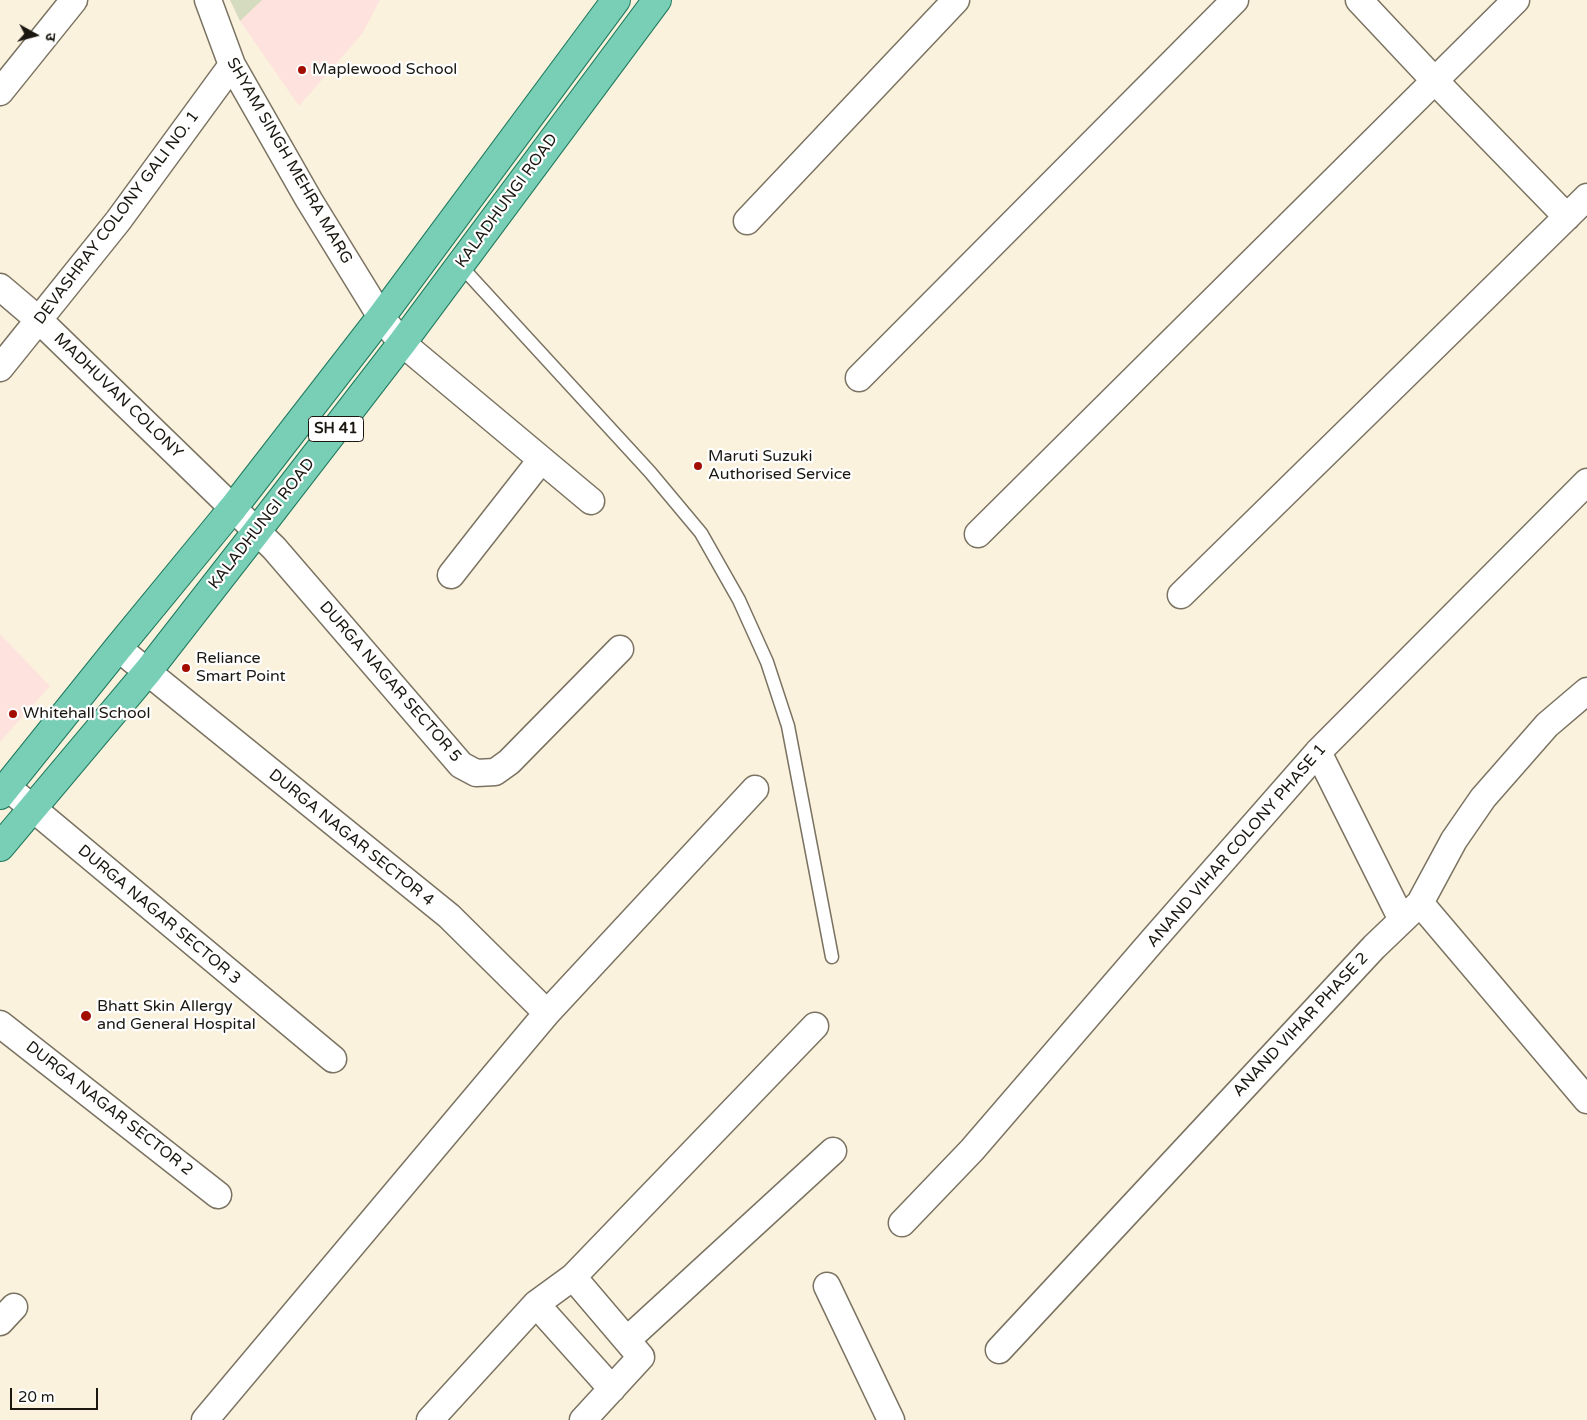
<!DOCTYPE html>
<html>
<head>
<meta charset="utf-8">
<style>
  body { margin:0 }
  #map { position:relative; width:1587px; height:1420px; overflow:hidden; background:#fbf2de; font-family:"Varela Round","Noto Sans Devanagari",sans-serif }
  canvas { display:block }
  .north { position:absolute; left:10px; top:10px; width:50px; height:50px; -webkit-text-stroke:4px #fff; paint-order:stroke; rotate:97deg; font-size:14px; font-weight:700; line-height:20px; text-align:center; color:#1a1710 }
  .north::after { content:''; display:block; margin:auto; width:18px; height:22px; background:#1a1710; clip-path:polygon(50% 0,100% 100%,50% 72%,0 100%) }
  .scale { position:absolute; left:10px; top:1388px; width:88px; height:22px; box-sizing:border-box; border:2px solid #1a1710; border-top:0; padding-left:6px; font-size:15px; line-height:18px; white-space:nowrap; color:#1a1710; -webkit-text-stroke:4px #fff; paint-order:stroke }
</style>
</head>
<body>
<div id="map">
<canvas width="1587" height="1420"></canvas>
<div class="north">उ</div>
<div class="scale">20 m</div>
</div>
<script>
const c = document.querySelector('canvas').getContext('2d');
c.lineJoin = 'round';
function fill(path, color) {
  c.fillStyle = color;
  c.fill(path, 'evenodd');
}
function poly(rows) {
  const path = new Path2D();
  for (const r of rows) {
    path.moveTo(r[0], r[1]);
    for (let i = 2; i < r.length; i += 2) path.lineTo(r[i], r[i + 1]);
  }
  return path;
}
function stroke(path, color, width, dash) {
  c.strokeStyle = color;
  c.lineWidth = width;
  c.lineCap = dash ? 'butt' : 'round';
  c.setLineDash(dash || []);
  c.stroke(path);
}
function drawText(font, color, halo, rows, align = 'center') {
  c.font = font + ' "Varela Round",sans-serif';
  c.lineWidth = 4.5;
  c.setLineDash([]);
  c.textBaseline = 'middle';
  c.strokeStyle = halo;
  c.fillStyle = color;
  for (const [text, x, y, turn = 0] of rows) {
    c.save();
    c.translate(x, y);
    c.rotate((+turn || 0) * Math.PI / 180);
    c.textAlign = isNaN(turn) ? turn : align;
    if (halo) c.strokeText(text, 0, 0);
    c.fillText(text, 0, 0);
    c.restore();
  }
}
fill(poly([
  [230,0,380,0,362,34,299,106,240,21],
  [0,634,50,686,0,742]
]), '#fde2dd');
fill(poly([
  [230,0,262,0,240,21]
]), '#d5dbbf');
const service = poly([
  [460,265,650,472,701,533,739,600,767,662,788,726,832,957]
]);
const minor = poly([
  [208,0,232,65,309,200,381,317,402,343,591,501],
  [1359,0,1435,81,1567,217],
  [0,92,74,0],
  [747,221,956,0],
  [0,287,40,321,274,548,461,765,476,773,495,772,509,762,620,649],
  [0,368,118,221,232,65],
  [859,378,1235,0],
  [978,534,1516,0],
  [451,575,541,460],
  [1181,595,1587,197],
  [118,648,449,916,547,1013],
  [1318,752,1402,920],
  [7,787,333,1059],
  [1420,903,1587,1100],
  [0,1024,218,1195],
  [902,1223,972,1150,1153,940,1318,752,1587,482],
  [573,1277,641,1357,583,1420],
  [827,1286,891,1420],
  [536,1304,612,1389],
  [0,1322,14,1307],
  [627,1340,833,1151],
  [999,1350,1374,947,1420,903,1454,840,1483,798,1547,725,1587,691],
  [205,1420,547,1013,755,789],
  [430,1420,536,1304,573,1277,815,1026]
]);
const primary = poly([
  [0,795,118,648,233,508,381,317,616,0],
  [0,847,148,671,257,531,402,343,657,0]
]);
stroke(service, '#7b7362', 15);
stroke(minor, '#7b7362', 29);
stroke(primary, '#1e785c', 30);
stroke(service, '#fff', 12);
stroke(minor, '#fff', 26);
stroke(primary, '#79ceb6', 28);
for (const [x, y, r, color] of [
  [302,70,5,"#a30d00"],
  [698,466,5,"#a30d00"],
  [186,668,5,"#a30d00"],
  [13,714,5,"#a30d00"],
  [86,1016,6,"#a30d00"]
]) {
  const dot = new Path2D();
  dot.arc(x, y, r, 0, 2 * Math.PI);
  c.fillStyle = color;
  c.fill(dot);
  stroke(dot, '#fff', 2);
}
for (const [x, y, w] of [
  [336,429,55]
]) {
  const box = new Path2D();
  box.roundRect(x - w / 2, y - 12.5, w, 25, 4);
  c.fillStyle = '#fff';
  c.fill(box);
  stroke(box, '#1a1710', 1);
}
drawText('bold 15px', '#1a1710', null, [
  ["SH 41",336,429]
]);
drawText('16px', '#1a1710', '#fff', [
  ["Maplewood School",312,70],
  ["Maruti Suzuki",708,457],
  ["Authorised Service",708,475],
  ["Reliance",196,659],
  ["Smart Point",196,677],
  ["Whitehall School",23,714],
  ["Bhatt Skin Allergy",97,1007],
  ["and General Hospital",97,1025]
], 'left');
drawText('16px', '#1a1710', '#fff', [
  ["SHYAM SINGH MEHRA MARG",289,161,60],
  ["KALADHUNGI ROAD",507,201,-54],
  ["DEVASHRAY COLONY GALI NO. 1",117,218,-53],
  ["MADHUVAN COLONY",118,396,44],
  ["KALADHUNGI ROAD",262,524,-52],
  ["DURGA NAGAR SECTOR 5",390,682,49],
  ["DURGA NAGAR SECTOR 4",351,838,39],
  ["ANAND VIHAR COLONY PHASE 1",1237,846,-49],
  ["DURGA NAGAR SECTOR 3",159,915,40],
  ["ANAND VIHAR PHASE 2",1301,1025,-47],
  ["DURGA NAGAR SECTOR 2",109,1109,38]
]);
</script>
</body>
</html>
